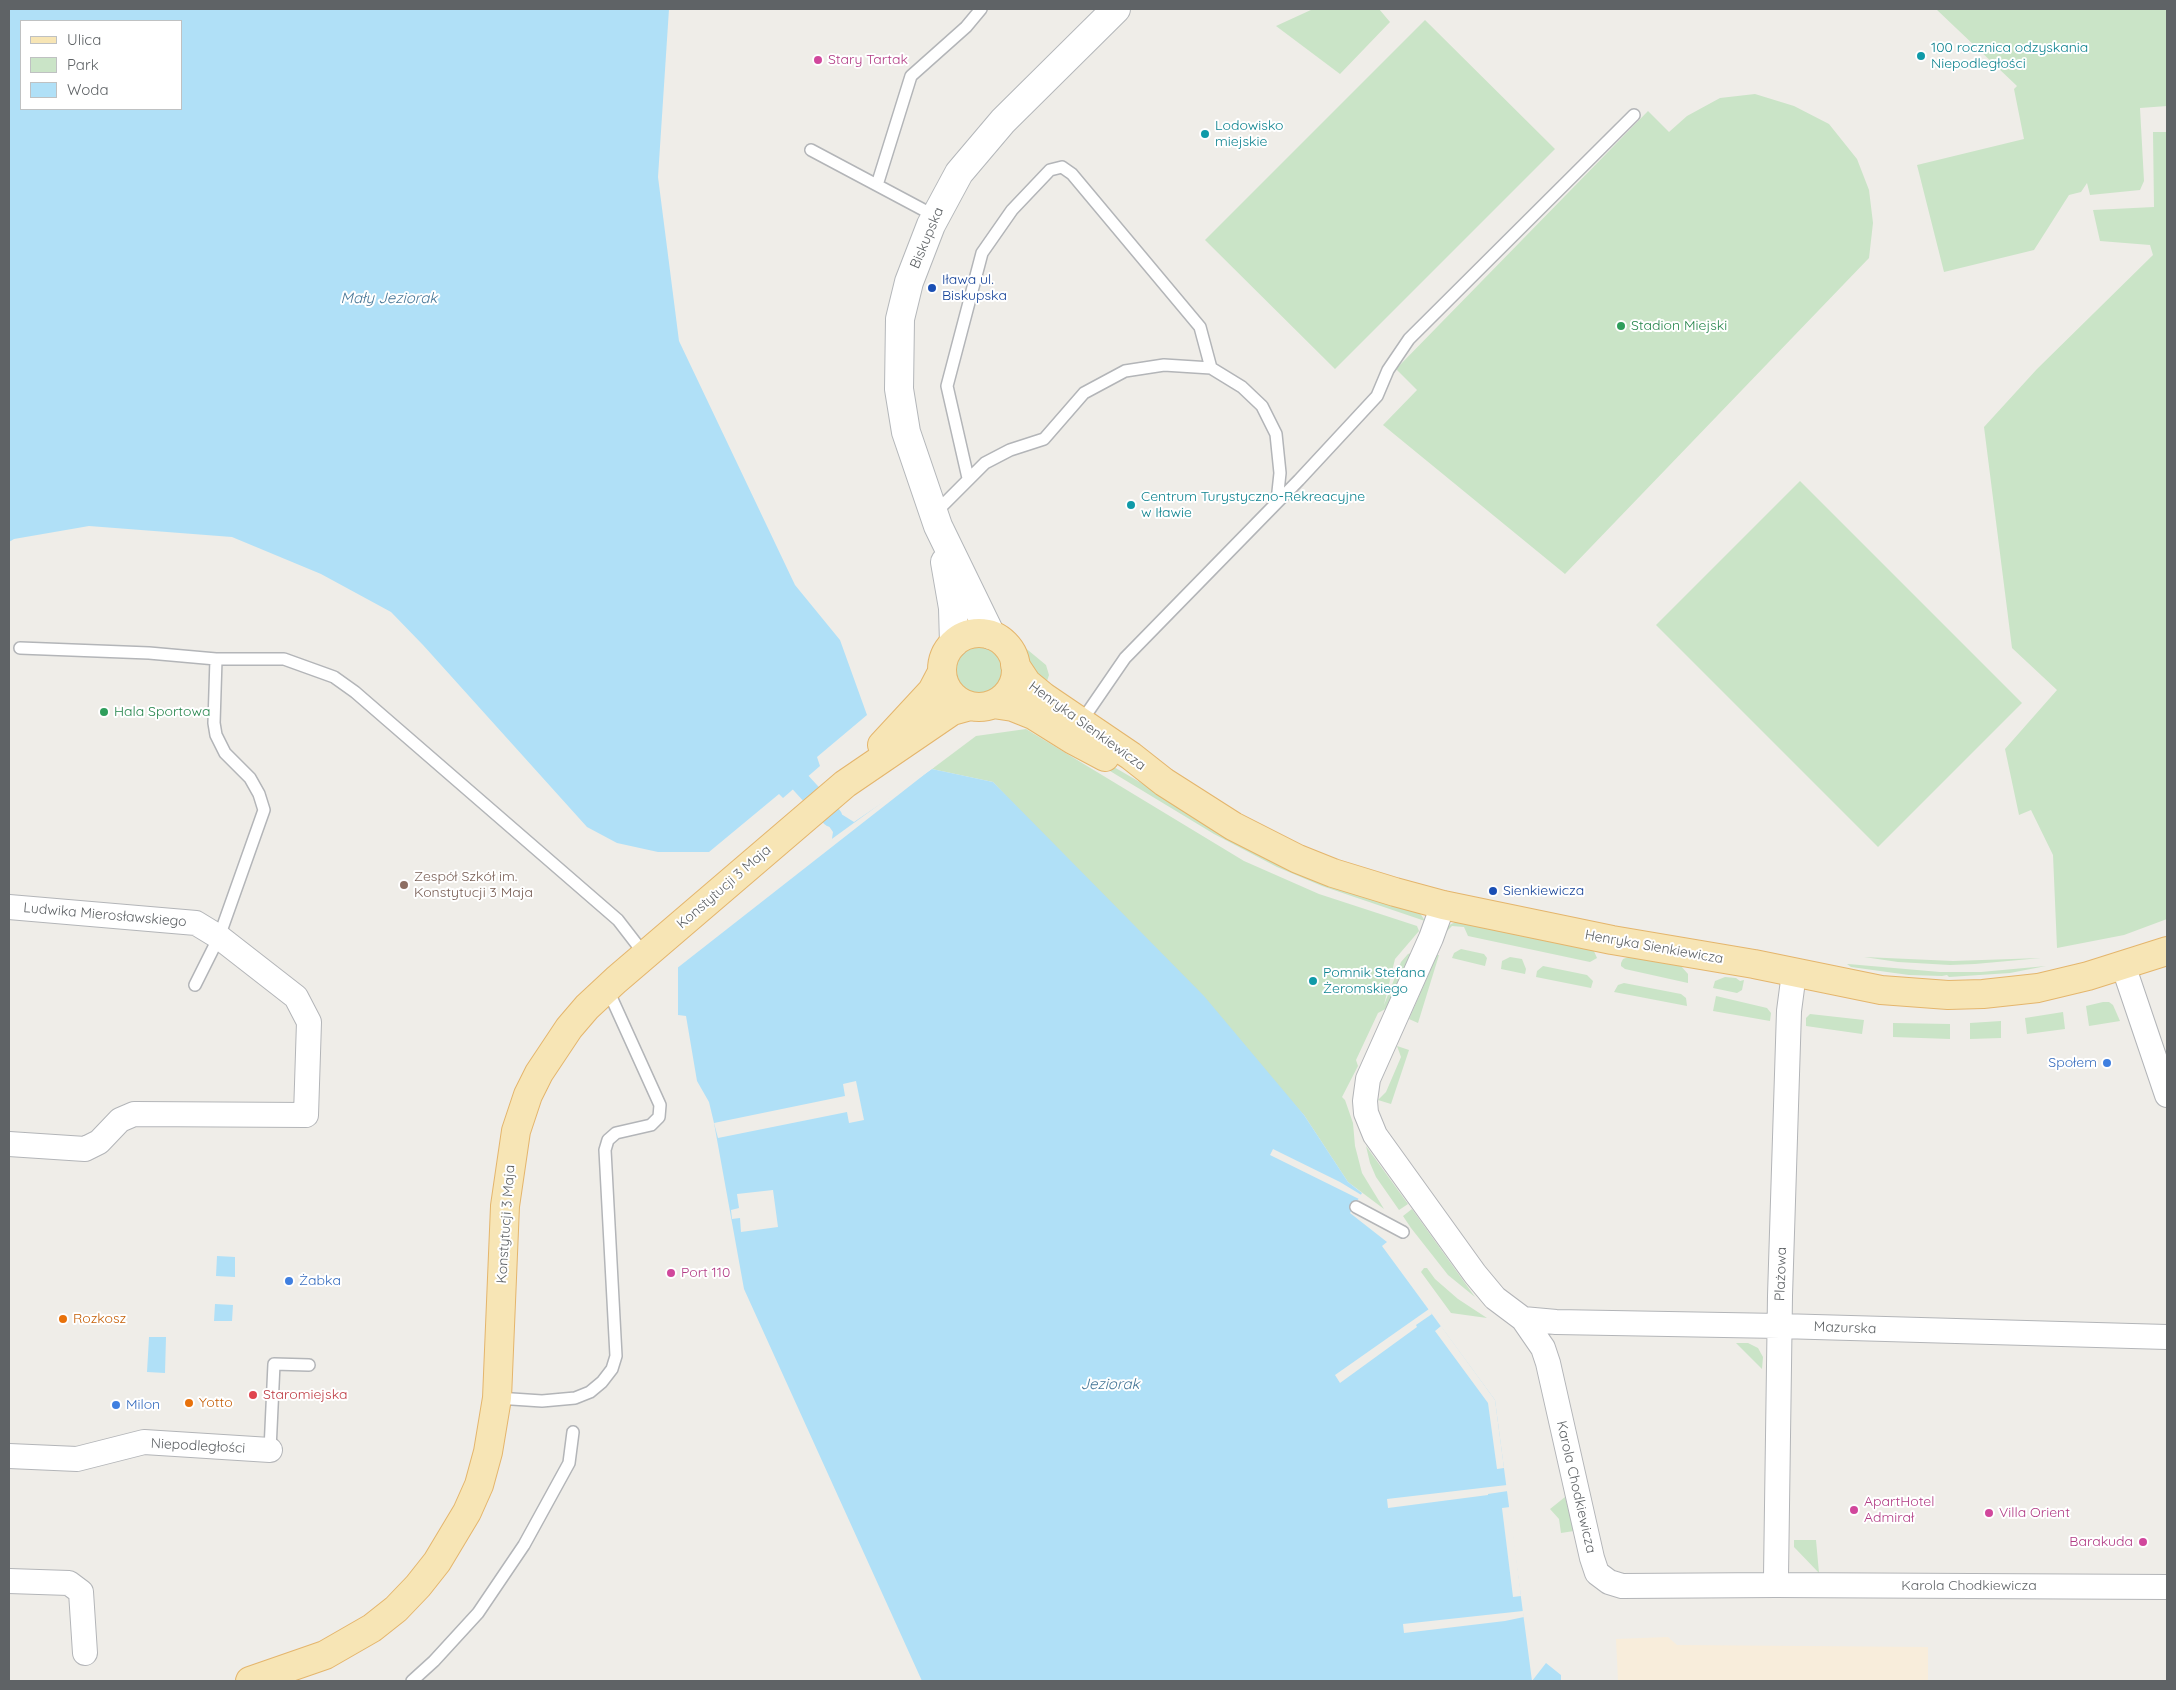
<!DOCTYPE html>
<html>
<head>
<meta charset="utf-8">
<style>
  body { margin:0 }
  #map { position:relative; width:2176px; height:1690px; overflow:hidden; background:#efede8; font-family:Quicksand,sans-serif }
  canvas { display:block }
  .frame { position:absolute; inset:0; border:10px solid #5f6366; pointer-events:none }
  .legend { position:absolute; left:20px; top:20px; width:162px; height:90px; box-sizing:border-box; background:#fff; border:1px solid #bfc1c2; margin:0; padding:6px 9px; list-style:none; font-size:15px; color:#5f6366 }
  .legend li { display:flex; align-items:center; gap:10px; height:25px }
  .legend b { width:25px; border:1px solid #bfc1c2 }
</style>
</head>
<body>
<div id="map">
<canvas width="2176" height="1690"></canvas>
<div class="frame"></div>
<ul class="legend">
<li><b style="height:6px;background:#f7e5b5"></b>Ulica</li>
<li><b style="height:14px;background:#cae4c7"></b>Park</li>
<li><b style="height:14px;background:#b0e0f7"></b>Woda</li>
</ul>
</div>
<script>
const c = document.querySelector('canvas').getContext('2d');
c.lineJoin = 'round';
function fill(path, color) {
  c.fillStyle = color;
  c.fill(path, 'evenodd');
}
function poly(rows) {
  const path = new Path2D();
  for (const r of rows) {
    if (r.length === 3) {
      path.moveTo(r[0] + r[2], r[1]);
      path.arc(r[0], r[1], r[2], 0, 2 * Math.PI);
      continue;
    }
    path.moveTo(r[0], r[1]);
    for (let i = 2; i < r.length; i += 2) path.lineTo(r[i], r[i + 1]);
  }
  return path;
}
function stroke(path, color, width, dash) {
  c.strokeStyle = color;
  c.lineWidth = width;
  c.lineCap = dash ? 'butt' : 'round';
  c.setLineDash(dash || []);
  c.stroke(path);
}
function drawText(font, color, halo, rows, align = 'center') {
  c.font = font + ' Quicksand,sans-serif';
  c.lineWidth = 4;
  c.setLineDash([]);
  c.textBaseline = 'middle';
  c.strokeStyle = halo;
  c.fillStyle = color;
  for (const [text, x, y, turn = 0] of rows) {
    c.save();
    c.translate(x, y);
    c.rotate((+turn || 0) * Math.PI / 180);
    c.textAlign = isNaN(turn) ? turn : align;
    if (halo) c.strokeText(text, 0, 0);
    c.fillText(text, 0, 0);
    c.restore();
  }
}
fill(poly([
  [1313,9,1379,9,1390,22,1340,74,1276,26],
  [1936,9,2167,9,2167,106,2140,108,2144,181,2140,190,2090,195,2087,183,2081,192,2069,195,2034,250,1944,272,1917,165,2024,139,2014,89,2017,86],
  [1425,20,1555,149,1335,369,1205,240],
  [1755,94,1794,106,1829,124,1857,159,1869,190,1873,223,1869,258,1565,574,1383,425,1417,390,1396,369,1648,111,1669,132,1687,116,1720,98],
  [2153,132,2167,132,2167,919,2124,935,2057,948,2053,855,2031,810,2019,815,2005,749,2057,690,2012,648,1984,427,2037,369,2153,255,2150,245,2100,241,2093,210,2154,207],
  [1800,481,2022,703,1878,847,1656,625],
  [1017,641,1046,665,1049,675,1045,687,1027,661],
  [979,670,25],
  [1026,729,1244,861,1319,894,1417,926,1419,931,1395,959,1384,1005,1401,962,1408,954,1414,952,1393,1005,1378,1013,1356,1060,1358,1066,1342,1097,1345,1100,1353,1123,1355,1146,1362,1173,1384,1209,1348,1182,1304,1115,993,782,932,769,976,736],
  [1077,751,1107,763,1162,795,1420,913,1425,921,1322,886,1277,867,1214,834],
  [1458,921,1593,949,1597,958,1590,962,1468,936,1464,927,1452,926,1446,932,1443,931,1451,924],
  [1461,949,1484,954,1487,958,1485,966,1452,958,1454,953],
  [1437,955,1439,955,1418,1023,1409,1019],
  [1631,956,1681,966,1688,974,1688,983,1625,969,1621,966,1621,963,1623,959],
  [1510,957,1522,959,1526,969,1525,974,1501,969,1502,961],
  [1864,957,1953,961,2041,958,1975,964,1950,965,1898,962],
  [1836,964,1848,964,1940,972,1981,972,2046,966,2010,973,1949,977,1947,975,1942,976,1909,975,1851,967,1847,964],
  [1543,966,1587,975,1593,981,1591,988,1536,977,1537,971],
  [1725,977,1736,978,1740,981,1744,980,1742,990,1737,993,1713,988,1715,981],
  [1624,983,1681,994,1686,998,1687,1006,1614,992,1618,985],
  [1716,996,1767,1008,1771,1013,1770,1021,1713,1011],
  [2103,1002,2109,1002,2113,1005,2120,1021,2089,1026,2086,1006],
  [2063,1012,2065,1029,2027,1034,2025,1018],
  [1810,1014,1864,1020,1862,1034,1806,1026,1806,1018],
  [2001,1021,2001,1038,1970,1039,1970,1023],
  [1893,1023,1950,1024,1950,1039,1893,1037],
  [1397,1046,1409,1050,1391,1104,1378,1100,1386,1092,1401,1057],
  [1366,1146,1408,1204,1399,1210,1376,1177,1370,1163],
  [1412,1209,1475,1297,1448,1275,1411,1228,1403,1216],
  [1424,1268,1427,1268,1435,1279,1458,1299,1487,1318,1451,1313,1421,1272],
  [1736,1343,1748,1343,1758,1348,1763,1357,1762,1369],
  [1565,1497,1574,1531,1561,1533,1559,1519,1550,1509],
  [1794,1540,1816,1540,1819,1573,1794,1547]
]), '#cae4c7');
fill(poly([
  [1668,1637,1677,1645,1928,1647,1928,1681,1618,1681,1616,1639]
]), '#f8eddb');
fill(poly([
  [9,9,669,9,658,177,679,341,795,585,840,640,867,715,817,757,820,766,783,798,779,794,709,852,658,852,617,843,587,827,423,645,391,612,321,574,232,537,89,526,14,539,9,542],
  [21,21,181,21,181,109,21,109],
  [932,769,993,782,1204,996,1304,1115,1348,1182,1362,1193,1350,1213,1387,1242,1382,1246,1495,1400,1532,1681,1546,1663,1561,1675,1561,1681,922,1681,744,1289,714,1123,709,1102,697,1081,686,1016,678,1015,678,965,831,845,833,832,826,822,838,812,854,822],
  [217,1256,235,1257,235,1277,216,1276],
  [215,1304,233,1305,232,1321,214,1321],
  [149,1337,166,1337,165,1373,147,1372]
]), '#b0e0f7');
fill(poly([
  [931,767,934,767,676,969,677,963,829,843,829,841],
  [856,1081,864,1120,849,1123,847,1112,718,1138,714,1123,845,1096,843,1084],
  [1273,1149,1340,1182,1363,1196,1361,1200,1270,1155],
  [773,1190,778,1227,741,1232,740,1218,732,1219,731,1210,739,1208,737,1194],
  [1429,1309,1432,1314,1416,1325,1417,1327,1340,1383,1335,1375],
  [1441,1326,1495,1400,1504,1468,1497,1469,1488,1403,1435,1331],
  [1507,1485,1508,1491,1488,1494,1488,1495,1388,1508,1387,1499],
  [1510,1507,1521,1596,1513,1597,1502,1508],
  [1523,1611,1524,1617,1505,1621,1404,1633,1403,1624]
]), '#efede8');
stroke(poly([
  [801,783,832,817]
]), '#b0e0f7', 21);
const lane = poly([
  [811,150,935,216],
  [877,185,911,76,966,27,981,9],
  [968,478,947,386,982,253,1012,210,1050,170,1062,167,1072,174,1200,327,1211,368],
  [935,513,985,463,1010,450,1044,439,1084,393,1125,371,1164,365,1211,368,1242,387,1262,406,1276,434,1280,473,1277,501],
  [20,648,149,653,216,659],
  [1081,722,1125,658,1299,480,1377,396,1388,370,1409,339,1634,115],
  [195,985,219,937,264,810,259,794,250,778,225,753,216,735,214,723,216,659,284,659,334,677,355,692,618,920,645,955],
  [1356,1207,1403,1232],
  [497,1398,542,1401,575,1398,590,1392,602,1382,612,1369,616,1356,605,1150,608,1140,616,1133,651,1125,659,1117,660,1105,607,988],
  [270,1450,274,1364,309,1365],
  [412,1681,434,1661,478,1613,524,1545,569,1463,573,1432]
]);
const street = poly([
  [1443,905,1431,938,1368,1079,1365,1101,1366,1113,1375,1135,1475,1274,1495,1298,1523,1319,1543,1348,1548,1363,1592,1558,1597,1573,1609,1582,1622,1586,1776,1585,2167,1587],
  [9,907,196,923,219,937,296,997,309,1022,306,1115,134,1114,120,1120,99,1142,85,1149,9,1144],
  [2123,965,2167,1095],
  [1523,1319,1556,1322,1780,1326,2167,1337],
  [9,1456,77,1459,144,1442,270,1450],
  [1776,1576,1780,1296,1789,1011,1794,973],
  [9,1581,69,1583,81,1592,85,1653]
]);
const secondary = poly([
  [945,562,953,608,954,643],
  [991,635,938,526,906,432,899,389,900,319,909,282,931,225,959,173,1003,121,1116,9]
]);
const primary = poly([
  [979,670,37],
  [1015,665,1027,683,1044,697,1131,756,1164,782,1233,826,1298,859,1333,873,1395,892,1443,905,1612,940,1754,964,1881,990,1948,995,1983,994,2038,988,2088,976,2167,951],
  [993,704,1013,707,1033,715,1073,740,1105,757],
  [882,745,932,691,942,672],
  [250,1681,325,1655,372,1628,396,1609,418,1586,437,1562,467,1512,479,1485,488,1452,497,1398,505,1206,516,1131,528,1095,539,1073,569,1028,587,1007,616,980,845,784,952,711,970,706]
]);
stroke(lane, '#b3b5b8', 14);
stroke(street, '#b3b5b8', 26);
stroke(secondary, '#b4b7ba', 30);
stroke(primary, '#e4b56c', 30);
stroke(lane, '#fff', 11);
stroke(street, '#fff', 24);
stroke(secondary, '#fff', 28);
stroke(primary, '#f7e5b5', 28);
for (const [x, y, r, color] of [
  [1921,56,5,"#0f9aa8"],
  [818,60,5,"#d1479c"],
  [1205,134,5,"#0f9aa8"],
  [932,288,5,"#1a4fb4"],
  [1621,326,5,"#2e9e5b"],
  [1131,505,5,"#0f9aa8"],
  [104,712,5,"#2e9e5b"],
  [404,885,5,"#8d6e63"],
  [1493,891,5,"#1a4fb4"],
  [1313,981,5,"#0f9aa8"],
  [2107,1063,5,"#3f7fe0"],
  [671,1273,5,"#d1479c"],
  [289,1281,5,"#3f7fe0"],
  [63,1319,5,"#e8710a"],
  [253,1395,5,"#e0444e"],
  [189,1403,5,"#e8710a"],
  [116,1405,5,"#3f7fe0"],
  [1854,1510,5,"#d1479c"],
  [1989,1513,5,"#d1479c"],
  [2143,1542,5,"#d1479c"]
]) {
  const dot = new Path2D();
  dot.arc(x, y, r, 0, 2 * Math.PI);
  c.fillStyle = color;
  c.fill(dot);
  stroke(dot, '#fff', 2);
}
drawText('14px', '#0d838f', '#fff', [
  ["100 rocznica odzyskania",1931,48],
  ["Niepodległości",1931,64],
  ["Lodowisko",1215,126],
  ["miejskie",1215,142],
  ["Centrum Turystyczno-Rekreacyjne",1141,497],
  ["w Iławie",1141,513],
  ["Pomnik Stefana",1323,973],
  ["Żeromskiego",1323,989]
], 'left');
drawText('14px', '#b23c85', '#fff', [
  ["Stary Tartak",828,60],
  ["Port 110",681,1273],
  ["ApartHotel",1864,1502],
  ["Admirał",1864,1518],
  ["Villa Orient",1999,1513],
  ["Barakuda",2133,1542,"right"]
], 'left');
drawText('14px', '#5f6366', '#fff', [
  ["Biskupska",927,238,-67],
  ["Henryka Sienkiewicza",1087,726,36],
  ["Konstytucji 3 Maja",724,887,-41],
  ["Ludwika Mierosławskiego",105,915,5],
  ["Henryka Sienkiewicza",1654,947,10],
  ["Konstytucji 3 Maja",506,1224,-86],
  ["Plażowa",1781,1274,-88],
  ["Mazurska",1845,1328,2],
  ["Niepodległości",198,1446,3],
  ["Karola Chodkiewicza",1576,1487,77],
  ["Karola Chodkiewicza",1969,1586]
]);
drawText('14px', '#164399', '#fff', [
  ["Iława ul.",942,280],
  ["Biskupska",942,296],
  ["Sienkiewicza",1503,891]
], 'left');
drawText('14px', '#27864d', '#fff', [
  ["Stadion Miejski",1631,326],
  ["Hala Sportowa",114,712]
], 'left');
drawText('14px', '#785e54', '#fff', [
  ["Zespół Szkół im.",414,877],
  ["Konstytucji 3 Maja",414,893]
], 'left');
drawText('14px', '#366cbe', '#fff', [
  ["Społem",2097,1063,"right"],
  ["Żabka",299,1281],
  ["Milon",126,1405]
], 'left');
drawText('14px', '#c56008', '#fff', [
  ["Rozkosz",73,1319],
  ["Yotto",199,1403]
], 'left');
drawText('14px', '#be3a42', '#fff', [
  ["Staromiejska",263,1395]
], 'left');
drawText('italic 15px', '#477797', '#fff', [
  ["Mały Jeziorak",389,298],
  ["Jeziorak",1110,1384]
]);
</script>
</body>
</html>
